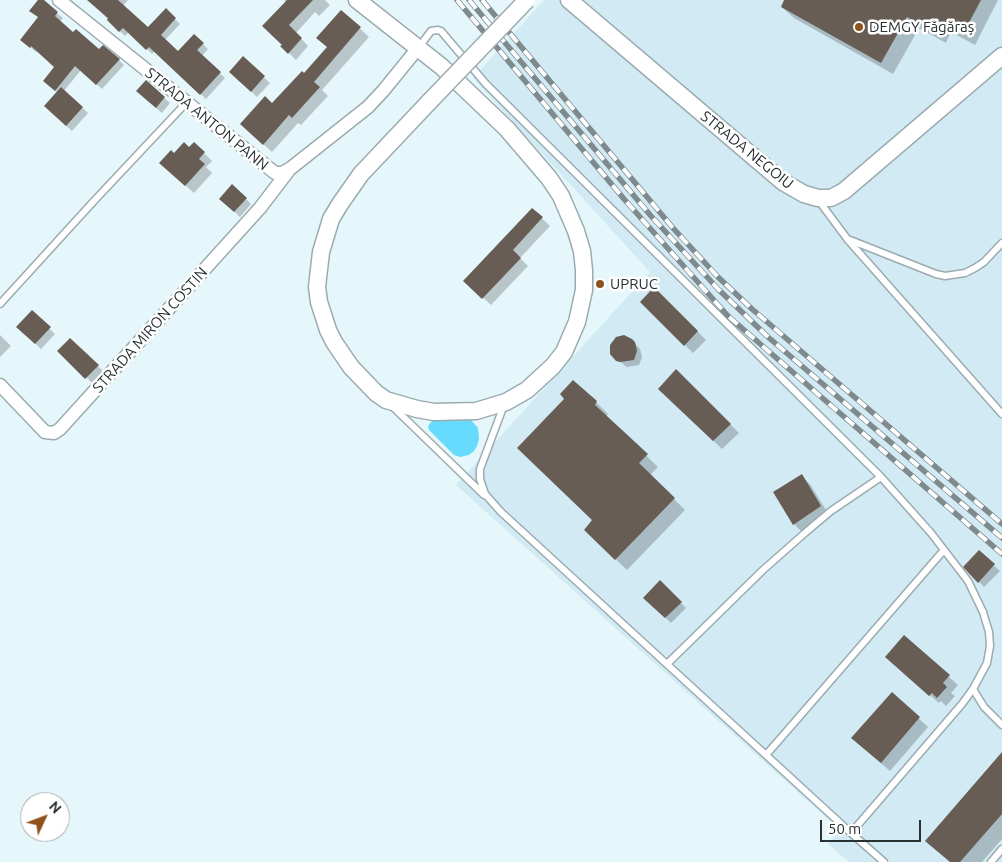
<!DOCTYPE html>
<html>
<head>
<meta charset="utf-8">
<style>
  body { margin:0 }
  #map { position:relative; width:1002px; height:862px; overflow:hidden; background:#e6f7fc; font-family:Ubuntu,sans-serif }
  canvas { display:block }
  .north { position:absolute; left:20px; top:792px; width:50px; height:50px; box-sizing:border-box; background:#fff; border:1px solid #a9acad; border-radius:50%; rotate:47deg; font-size:14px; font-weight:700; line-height:20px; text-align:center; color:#293032 }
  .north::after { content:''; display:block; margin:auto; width:18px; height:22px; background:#91511a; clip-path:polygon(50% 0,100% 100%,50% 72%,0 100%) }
  .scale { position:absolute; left:820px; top:820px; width:101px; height:22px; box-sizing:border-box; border:2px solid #293032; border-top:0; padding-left:6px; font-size:15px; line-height:18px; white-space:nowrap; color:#293032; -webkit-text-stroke:4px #fff; paint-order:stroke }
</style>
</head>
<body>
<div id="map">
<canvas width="1002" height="862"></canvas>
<div class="north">N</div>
<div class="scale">50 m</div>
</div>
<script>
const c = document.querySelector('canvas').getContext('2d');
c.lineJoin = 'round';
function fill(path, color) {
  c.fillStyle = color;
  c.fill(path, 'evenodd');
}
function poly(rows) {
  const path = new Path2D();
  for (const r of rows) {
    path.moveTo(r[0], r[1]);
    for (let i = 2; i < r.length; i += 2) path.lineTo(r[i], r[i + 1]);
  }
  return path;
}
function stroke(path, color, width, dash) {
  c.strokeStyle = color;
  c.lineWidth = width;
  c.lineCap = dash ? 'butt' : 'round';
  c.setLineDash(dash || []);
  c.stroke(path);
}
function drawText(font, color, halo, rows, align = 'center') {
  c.font = font + ' Ubuntu,sans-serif';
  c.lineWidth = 5;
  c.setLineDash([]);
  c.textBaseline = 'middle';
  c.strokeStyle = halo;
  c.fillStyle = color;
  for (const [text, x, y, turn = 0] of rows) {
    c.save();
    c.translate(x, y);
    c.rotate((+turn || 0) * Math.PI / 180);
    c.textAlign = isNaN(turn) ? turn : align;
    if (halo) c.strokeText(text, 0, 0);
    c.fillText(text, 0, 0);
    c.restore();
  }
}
fill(poly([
  [544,0,1002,0,1002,862,849,862,828,844,840,830,456,485,650,272,473,78]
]), '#d2eaf3');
fill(poly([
  [464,419,471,420,478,428,479,439,477,446,474,451,469,455,460,457,454,455,429,430,428,426,432,421]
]), '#67dbfd');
fill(poly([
  [40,0,63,18,60,22,74,34,99,51,119,60,124,65,102,89,81,70,64,91,88,113,72,131,51,112,58,93,50,86,56,67,37,51,36,52,27,45,39,18,31,11],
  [88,0,128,0,123,6,148,29,166,10,180,24,165,40,179,53,194,36,208,49,202,56,225,78,206,99,155,51,152,54,129,32,125,36],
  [284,0,325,0,330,5,319,16,315,12,296,33,308,46,296,60,282,46,286,2],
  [786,0,998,0,975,45,951,32,946,43,919,28,893,74,794,18,782,7],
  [341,11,369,37,322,90,328,96,301,125,298,123,272,152,250,132,272,105,304,74,328,48],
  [243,58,270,83,257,97,236,77],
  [146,82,170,103,162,113,143,97],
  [194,143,212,161,206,167,212,173,194,193,169,171,175,155,189,148],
  [246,199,251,204,240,217,226,204],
  [532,209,550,226,520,258,528,266,491,305,465,281],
  [654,289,706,340,693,353,641,302],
  [32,312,55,334,41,349,18,327],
  [0,335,11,346,0,357],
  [70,339,103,371,92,383,59,351],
  [632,340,640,349,642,357,639,365,627,367,614,357],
  [676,371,739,433,722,449,668,397],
  [596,402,608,414,606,417,658,467,650,475,685,510,627,570,597,541,593,521,519,448],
  [801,476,810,484,829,515,803,533,794,524,774,492],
  [979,552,1000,571,984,587,965,567],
  [660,582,686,608,671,623,650,603],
  [904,637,958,685,951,693,955,696,946,706,941,701,939,703,895,665],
  [892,694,928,727,890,771,862,747],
  [1002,754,1002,839,982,862,950,862]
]), '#0003');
fill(poly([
  [38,0,44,0,58,12,55,16,73,32,76,29,99,49,103,45,120,59,96,85,75,66,55,91,43,81,54,67,31,46,30,48,20,40,38,17,29,11],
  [87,0,118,0,148,27,166,8,176,18,161,35,178,51,194,34,204,43,197,50,221,72,200,95,149,47,146,50,123,28,119,32,107,20,108,18],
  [287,0,313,0,289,25,302,38,288,54,280,46,282,45,262,26],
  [784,0,981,0,963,34,939,21,934,32,907,17,881,63,781,7],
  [341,10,361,27,314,82,320,87,292,118,289,115,263,145,240,124,265,96,272,103,302,71,304,73,327,47,316,38],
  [243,56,265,76,251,92,229,72],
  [146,80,165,97,156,108,136,91],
  [61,87,83,107,66,126,44,106],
  [184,142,189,147,194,142,205,152,199,159,205,164,185,186,159,163,171,150,174,153],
  [232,184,247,198,234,212,219,199],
  [532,208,543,217,513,250,521,258,482,299,463,281],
  [654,287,698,331,684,346,640,302],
  [32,310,51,327,35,344,16,327],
  [624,335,632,339,635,342,637,351,634,360,620,362,616,361,610,354,610,345,616,337],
  [70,338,99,365,85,379,57,351],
  [676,369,731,424,713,441,658,389],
  [573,380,597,401,595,405,648,454,639,463,675,498,615,560,584,530,592,520,517,448,564,399,560,394],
  [802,474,821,506,793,525,773,492],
  [979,550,995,564,978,583,963,567],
  [660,580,682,602,665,618,643,598],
  [904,635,950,675,943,683,947,687,937,698,932,693,929,696,885,657],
  [892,692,920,717,881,763,851,738],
  [1002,752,1002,814,960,862,950,862,925,841]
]), '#685d55');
const service = poly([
  [419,47,431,31,438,30,441,31,486,84,881,477,931,533,968,581,983,612,989,632,990,646,987,663,973,689,962,704,851,833,884,862],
  [819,201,848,240,1002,414],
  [850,240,936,274,945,276,965,273,975,268,984,262,1002,243],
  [0,304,93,202,187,102],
  [504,405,480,469,480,479,485,494,501,512,851,833],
  [392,406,484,495],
  [667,664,763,570,806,532,831,511,881,477],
  [973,689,984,707,1002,725],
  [766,755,944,550],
  [991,862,1002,849]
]);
const minor = poly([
  [59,0,275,173,282,173,291,168,368,107,383,91,418,48],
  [0,385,45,432,54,433,60,429,260,208,289,170]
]);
const secondary = poly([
  [357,0,442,67,507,129,549,178,561,196,576,231,582,251,584,270,584,290,577,322,564,352,553,366,527,390,506,402,476,411,434,412,417,409,386,400,376,393,351,367,334,342,328,330,319,302,317,287,321,252,331,219,340,204,361,174,430,101],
  [569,0,783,182,804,194,818,198,831,198,844,191,1002,56]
]);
stroke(service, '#9babb0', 9);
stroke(minor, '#9babb0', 15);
stroke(secondary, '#9babb0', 19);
stroke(service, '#fff', 6);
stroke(minor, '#fff', 12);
stroke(secondary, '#fff', 16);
const rail = poly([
  [457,0,624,199,728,316,1002,554],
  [469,0,651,216,719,290,768,337,1002,538],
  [482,0,673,228,718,277,752,309,1002,524]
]);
stroke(rail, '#7e8a8d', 5.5);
stroke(rail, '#fff', 4, [11]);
const secondaryBridge = poly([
  [430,101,527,0]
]);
stroke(secondaryBridge, '#9babb0', 19, []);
stroke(secondaryBridge, '#fff', 16);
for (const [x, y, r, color] of [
  [859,27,5,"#91511a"],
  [600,284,5,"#91511a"]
]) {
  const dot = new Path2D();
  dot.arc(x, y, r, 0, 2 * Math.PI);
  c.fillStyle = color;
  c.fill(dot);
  stroke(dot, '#fff', 2);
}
drawText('15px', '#293032', '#fff', [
  ["DEMGY Făgăraș",869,27],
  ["UPRUC",610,284]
], 'left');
drawText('15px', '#293032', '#fff', [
  ["STRADA ANTON PANN",207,119,39],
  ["STRADA NEGOIU",747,150,39],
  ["STRADA MIRON COSTIN",150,330,-48]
]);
</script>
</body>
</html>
